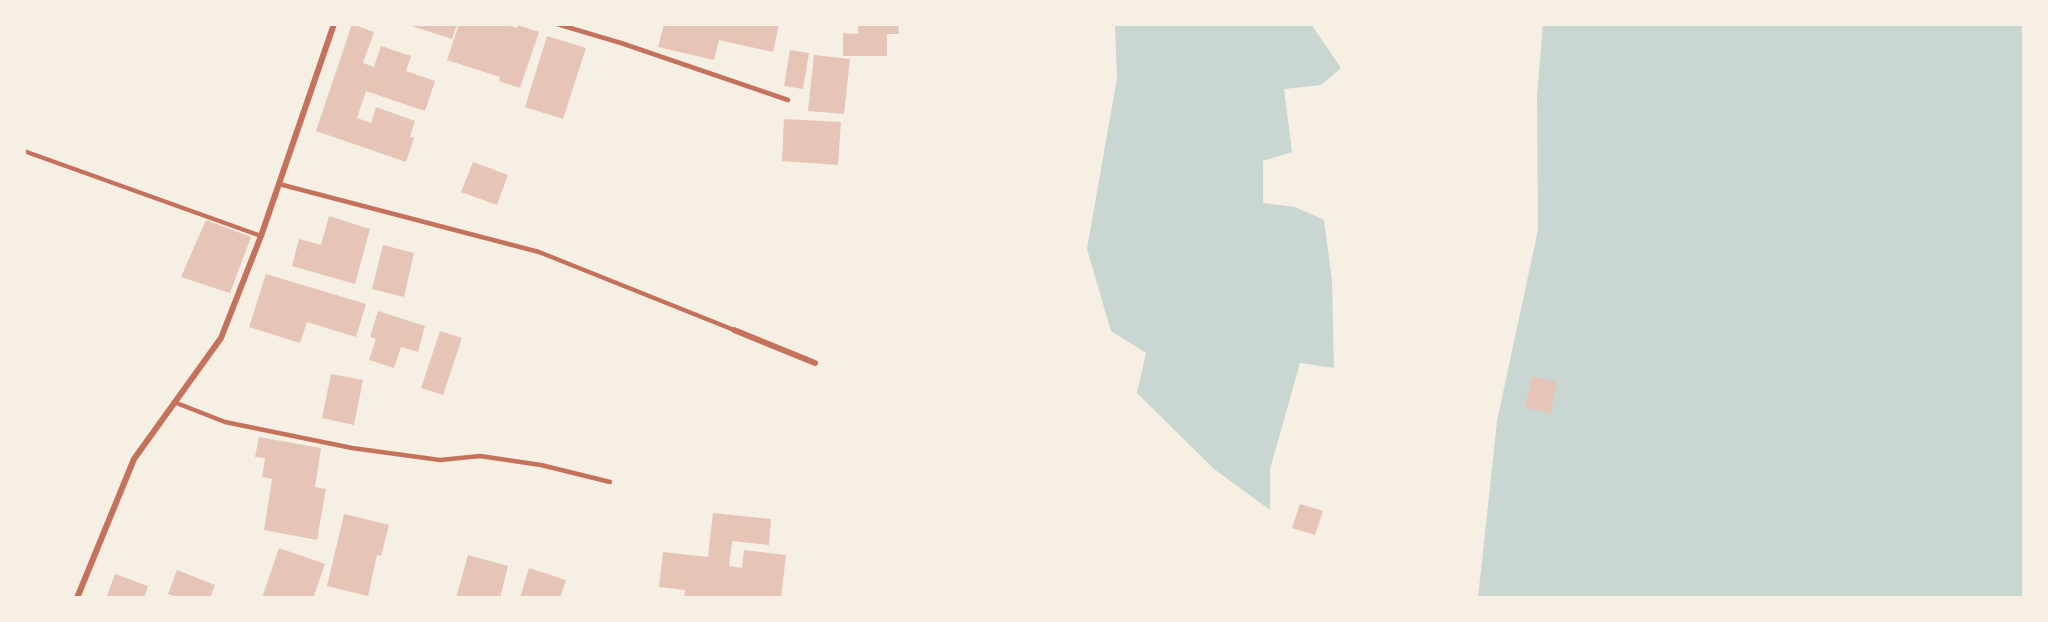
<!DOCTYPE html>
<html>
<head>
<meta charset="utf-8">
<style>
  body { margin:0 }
  #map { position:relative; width:2048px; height:622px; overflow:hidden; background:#f6efe4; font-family:"Nunito Sans",sans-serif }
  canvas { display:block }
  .frame { position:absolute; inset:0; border:26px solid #f6efe4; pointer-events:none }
</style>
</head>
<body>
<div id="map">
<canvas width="2048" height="622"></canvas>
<div class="frame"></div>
</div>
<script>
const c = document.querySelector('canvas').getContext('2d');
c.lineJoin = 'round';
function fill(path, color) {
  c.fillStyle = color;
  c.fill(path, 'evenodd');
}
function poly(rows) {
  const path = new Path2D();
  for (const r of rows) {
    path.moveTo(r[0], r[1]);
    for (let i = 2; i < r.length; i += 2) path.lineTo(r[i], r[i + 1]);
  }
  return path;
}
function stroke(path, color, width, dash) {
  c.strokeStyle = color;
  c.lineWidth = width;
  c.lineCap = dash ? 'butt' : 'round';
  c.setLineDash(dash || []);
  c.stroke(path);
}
fill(poly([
  [1115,24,1311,24,1341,68,1321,85,1284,89,1292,152,1263,161,1263,203,1295,207,1324,220,1332,280,1334,368,1300,363,1270,469,1270,510,1214,469,1137,393,1146,353,1111,331,1087,249,1117,78],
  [1543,24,2024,24,2024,598,1478,598,1497,421,1538,230,1537,96]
]), '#c9d6d2');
fill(poly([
  [352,24,374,32,363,63,374,67,381,46,411,56,406,71,435,81,425,111,366,91,357,118,371,123,376,107,415,121,410,137,414,138,406,162,316,131],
  [406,24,457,24,452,39],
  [459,24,504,24,517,28,518,25,539,32,520,88,499,81,500,77,447,60],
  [664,24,779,24,773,52,719,40,714,60,658,47],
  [858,24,898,24,899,34,887,34,887,56,843,56,843,33,858,34],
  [547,36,586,48,563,119,525,107],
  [790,50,809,53,803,89,784,86],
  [814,55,850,59,844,114,808,111],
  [784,119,841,122,838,165,782,161],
  [473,162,508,175,497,205,461,192],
  [329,216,370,229,355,284,292,266,299,239,321,245],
  [206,220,251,237,230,293,181,277],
  [383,245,414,253,404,297,372,289],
  [266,274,366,304,356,337,307,322,300,343,249,327],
  [378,311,425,326,418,352,401,347,394,368,369,360,376,339,370,337],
  [440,331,462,338,443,395,421,388],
  [331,374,363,380,354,425,322,418],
  [1532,377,1557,382,1551,413,1525,408],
  [259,437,321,448,315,487,326,489,317,540,264,530,272,479,262,477,265,458,255,457],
  [1300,504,1323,511,1315,535,1292,528],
  [713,513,771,519,769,545,732,541,729,566,742,568,744,550,786,555,781,598,694,598,684,597,685,590,659,587,663,552,708,557],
  [344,514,389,525,381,556,377,555,368,596,327,586],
  [279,548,325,564,313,598,262,598],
  [468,555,508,566,500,598,456,598],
  [529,568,566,580,560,598,520,598],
  [177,570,215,585,210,598,180,598,168,594],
  [115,574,148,586,144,598,106,598]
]), '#e6c5b7');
stroke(poly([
  [557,24,621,43,788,100],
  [24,151,261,236],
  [279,184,539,252,734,330],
  [174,402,225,422,352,448,440,460,480,456,541,465,610,482]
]), '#c5725c', 4.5);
stroke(poly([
  [734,330,815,363],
  [77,598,134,459,221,338,261,236,334,24]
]), '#c5725c', 6);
</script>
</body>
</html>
